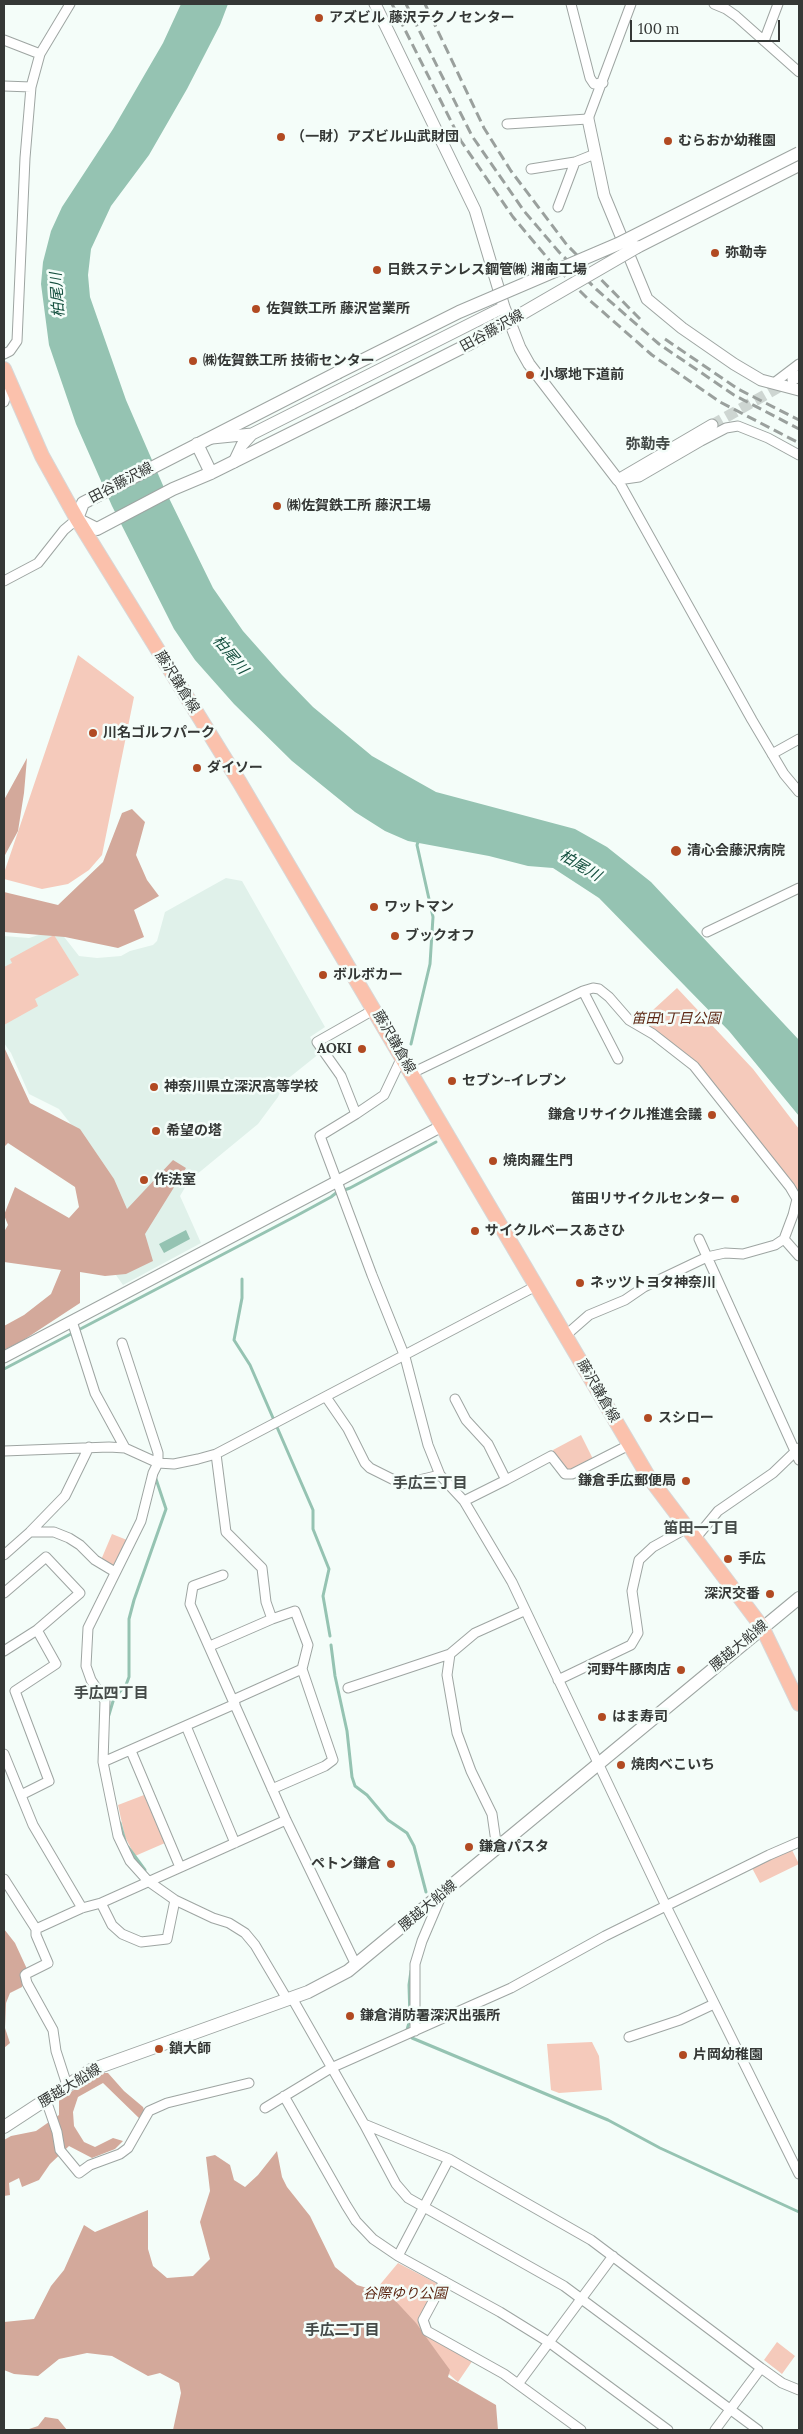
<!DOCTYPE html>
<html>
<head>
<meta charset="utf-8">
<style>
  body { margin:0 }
  #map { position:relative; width:803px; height:2434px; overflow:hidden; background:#f4fdf9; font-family:Lora,serif }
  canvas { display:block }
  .frame { position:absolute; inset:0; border:5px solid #353836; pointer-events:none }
  .scale { position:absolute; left:630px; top:20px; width:150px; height:22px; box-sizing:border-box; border:2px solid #353836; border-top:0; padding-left:6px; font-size:15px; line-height:18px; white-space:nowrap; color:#353836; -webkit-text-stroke:4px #f4fdf9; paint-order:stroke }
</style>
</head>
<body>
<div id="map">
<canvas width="803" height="2434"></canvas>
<div class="frame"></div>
<div class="scale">100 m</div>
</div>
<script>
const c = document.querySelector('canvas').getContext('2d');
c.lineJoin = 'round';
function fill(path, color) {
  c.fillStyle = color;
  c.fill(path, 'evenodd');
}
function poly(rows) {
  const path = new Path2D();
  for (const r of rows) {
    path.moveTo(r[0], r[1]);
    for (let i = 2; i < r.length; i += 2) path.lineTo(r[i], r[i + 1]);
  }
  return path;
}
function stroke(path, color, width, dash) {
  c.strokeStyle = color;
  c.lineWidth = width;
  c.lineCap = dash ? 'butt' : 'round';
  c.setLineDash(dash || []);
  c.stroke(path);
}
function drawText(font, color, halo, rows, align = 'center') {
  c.font = font + ' Lora,"Noto Sans JP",serif';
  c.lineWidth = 5;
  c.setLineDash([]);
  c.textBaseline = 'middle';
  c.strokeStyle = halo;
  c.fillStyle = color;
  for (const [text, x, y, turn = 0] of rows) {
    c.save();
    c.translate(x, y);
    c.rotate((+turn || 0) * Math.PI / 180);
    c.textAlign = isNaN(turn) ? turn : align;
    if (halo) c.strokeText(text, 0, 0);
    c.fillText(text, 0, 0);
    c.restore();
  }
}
fill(poly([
  [226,878,242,881,325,1027,310,1037,320,1053,285,1081,278,1097,258,1124,196,1175,194,1172,180,1196,201,1243,123,1285,104,1258,81,1137,59,1109,29,1094,11,1053,4,1043,4,936,29,938,58,929,79,956,97,958,121,956,130,951,153,945,157,941,165,912]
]), '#e0f1ea');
fill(poly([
  [78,655,134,697,102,855,89,870,68,884,42,889,4,879,4,873],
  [54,935,79,975,35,999,38,1006,4,1025,4,967,12,963,10,959],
  [677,988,753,1069,799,1129,799,1196,793,1185,706,1073,684,1052,641,1021],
  [581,1435,594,1461,568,1471,561,1465,553,1450],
  [112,1534,127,1540,113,1566,101,1560],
  [144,1795,165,1843,135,1856,125,1837,118,1805],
  [792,1850,799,1864,760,1883,752,1868],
  [592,2042,599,2056,602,2090,559,2093,551,2090,547,2044],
  [398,2263,438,2284,419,2320,473,2360,458,2382,414,2344,373,2293],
  [777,2342,795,2356,782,2374,764,2360]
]), '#f5cabb');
fill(poly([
  [27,758,24,793,18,831,4,857,4,800],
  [132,809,145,822,136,855,147,880,159,896,134,910,144,937,118,948,65,937,4,932,4,892,58,905,103,862,122,813],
  [4,1047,30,1103,80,1129,114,1179,127,1209,173,1160,186,1168,145,1234,153,1261,126,1274,105,1276,80,1272,80,1303,22,1341,4,1350,4,1326,24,1315,51,1294,61,1270,4,1262,4,1232,8,1225,4,1215,15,1187,69,1218,79,1207,75,1187,8,1143,4,1147],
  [4,1929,15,1943,27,1969,23,1974,22,1987,10,1993,6,2003,5,2028,10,2043,4,2048],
  [102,2073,108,2073,124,2091,143,2107,145,2112,141,2120,103,2083,78,2097,73,2112,74,2126,84,2142,95,2147,113,2138,123,2141,115,2149,92,2158,69,2146,50,2164,39,2180,22,2187,19,2178,9,2183,10,2195,4,2196,4,2140,11,2136,36,2131,59,2115,59,2099],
  [277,2151,282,2177,287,2187,310,2216,335,2267,357,2285,390,2295,416,2323,439,2355,450,2370,448,2377,496,2405,498,2430,173,2430,181,2393,179,2383,160,2373,148,2376,112,2356,87,2353,59,2359,38,2376,14,2374,4,2370,4,2322,34,2319,51,2286,64,2270,84,2225,95,2232,148,2210,148,2249,153,2266,167,2278,193,2276,210,2259,200,2222,210,2191,206,2157,215,2155,230,2165,234,2180,245,2187,258,2175],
  [45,2417,58,2419,67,2430,26,2430,38,2426]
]), '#d3a99b');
fill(poly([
  [181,4,228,4,220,25,187,89,149,155,111,206,91,249,88,275,90,297,126,400,165,490,213,588,243,631,282,675,313,707,372,756,436,792,575,829,607,847,651,882,799,1040,799,1116,729,1031,599,898,553,868,528,866,489,856,408,841,385,831,355,812,292,761,234,704,195,660,174,629,112,506,76,424,49,345,41,284,43,262,51,231,62,207,113,129,163,43],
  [186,1230,190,1239,164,1253,159,1244]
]), '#95c3b2');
stroke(poly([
  [411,1044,430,964,433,917,417,845,419,839],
  [242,1279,242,1298,234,1340,250,1365,313,1510,313,1529,329,1569,323,1596,330,1636],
  [4,1369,296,1216,331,1197,336,1193,350,1188,436,1142],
  [331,1645,335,1676,347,1731,352,1777,355,1786,367,1795,388,1820,407,1833,414,1846,426,1892],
  [108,1718,114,1698,126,1685,129,1677,129,1619,134,1600,166,1509,156,1479],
  [120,1823,125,1841],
  [128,1847,145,1870],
  [411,1971,409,1985,410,2019,407,2030,412,2038,608,2120,660,2148,799,2212]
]), '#95c3b2', 3);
stroke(poly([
  [712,425,788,382]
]), '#ced6d2', 11, [11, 5.5]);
const minor = poly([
  [571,4,590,78,594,84,603,83],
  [714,4,726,9,736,16,799,72],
  [4,40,40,54],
  [764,41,778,4],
  [4,86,31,87],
  [507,124,588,119,631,4],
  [531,169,575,162],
  [558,207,575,162,595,154],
  [4,354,10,351,17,341,25,158,31,87,40,54,70,4],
  [774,383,799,364],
  [4,402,9,385,6,385],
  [799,455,768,438,738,426,726,428,701,441,639,477,618,480,752,720,784,774,799,792],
  [4,581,38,563,64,530,77,519],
  [772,754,799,739],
  [707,932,799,888],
  [583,991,618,1059],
  [375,1009,317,1042,341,1076,356,1114,320,1136,372,1275,405,1357,428,1445,440,1475,464,1501,512,1582,666,1906,799,2174],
  [412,1073,583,991,593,988,599,989,609,997,629,1020,653,1034,694,1066,790,1187,797,1199,793,1215,784,1239,775,1245,743,1254,725,1253,707,1257,644,1287,625,1300,589,1315,565,1336],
  [356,1114,384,1095,402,1057],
  [699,1239,799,1460],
  [784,1239,799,1256],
  [72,1321,95,1393,125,1448],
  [122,1343,158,1453,158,1463,153,1473,141,1521,88,1628,86,1666,91,1680,105,1701,103,1762,118,1836,130,1861,148,1881,175,1900,213,1918,229,1923,245,1933,255,1945,287,1999],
  [326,1397,348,1429,365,1463,370,1468,402,1484,440,1475],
  [455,1399,466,1420,488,1444,506,1480,464,1501],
  [4,1451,109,1447,125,1448,158,1463,174,1464,198,1459,216,1454,536,1286],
  [216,1454,226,1532,262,1568,266,1602,272,1619],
  [506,1480,551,1456,565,1474,572,1474,629,1445],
  [30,1532,54,1532,69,1538,80,1545,95,1560,115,1572],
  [695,1539,718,1511,773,1473,799,1448],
  [4,1555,30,1532,65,1496,89,1447],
  [223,1575,193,1586,190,1604,286,1820,356,1965],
  [4,1593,46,1557,80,1593,37,1630,4,1651],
  [210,1646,272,1619,295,1611,308,1645,302,1669,333,1760,325,1766,272,1789],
  [450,1654,447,1675,457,1733,471,1771,492,1814,497,1849],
  [558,1680,631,1645,638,1633,632,1591,639,1560,653,1547,687,1528],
  [348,1688,450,1654,475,1633,524,1611],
  [233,1700,302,1669],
  [186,1726,235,1843],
  [131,1751,180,1867],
  [4,1754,33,1825,82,1908],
  [103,1762,235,1704],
  [21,1795,49,1781,15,1691,56,1664,37,1630],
  [4,1879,36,1929,36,1935,48,1963,26,1974],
  [101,1903,112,1925,122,1934,141,1942,167,1939,175,1900],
  [36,1929,82,1908,101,1903,286,1820],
  [25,1975,27,1983,53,2030,56,2051,67,2085],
  [292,1998,364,2124,449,2159,591,2240,761,2368,782,2383,799,2390],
  [415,2031,415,1964,422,1941,442,1894],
  [629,2037,680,2020,714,2004],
  [284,2096,346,2205,356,2221,373,2239,398,2256,500,2312,550,2343,668,2430],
  [46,2100,57,2132,60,2150,79,2173,90,2165,120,2154,128,2148,149,2111,167,2103,249,2083],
  [265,2108,331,2068,511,1988,605,1936,769,1855,799,1842],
  [364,2124,396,2184,408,2198,564,2286,758,2430],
  [398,2256,449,2159],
  [444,2281,423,2320,427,2331,504,2374,581,2430],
  [518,2384,613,2256],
  [715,2430,761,2368]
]);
const tertiary = poly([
  [375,4,475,210,504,307,520,348,529,364,618,480,712,425],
  [588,119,604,195,647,299,682,328,734,364,761,380,799,390],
  [793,379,799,376],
  [212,438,252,434],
  [234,462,242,445,252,434,504,307],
  [4,1357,442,1126]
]);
const secondary = poly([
  [637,247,799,165],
  [337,373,83,503,77,519,97,529,173,489,211,473,352,403],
  [197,444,211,473],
  [4,2127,91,2070,308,1992,348,1971,799,1598]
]);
const primary = poly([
  [4,369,42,456,77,519,240,783,648,1476,762,1627,799,1704]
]);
stroke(minor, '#9ea5a2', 11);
stroke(tertiary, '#9ea5a2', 13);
stroke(secondary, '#9ea5a2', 14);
stroke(primary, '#d7d7d7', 16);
stroke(minor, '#fff', 9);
stroke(tertiary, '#fff', 11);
stroke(secondary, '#fff', 12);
stroke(primary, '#fbc1ac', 14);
stroke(poly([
  [392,4,461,141,513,217,550,261,587,298,652,355,720,402,799,443],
  [406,4,472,136,524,211,559,252,596,289,659,344,734,395,799,429],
  [425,4,484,128,511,171,567,245,640,319],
  [665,339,738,389,799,420]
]), '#9aa09d', 3, [10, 5]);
const secondaryBridge = poly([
  [337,373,459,312,618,244,799,153],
  [352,403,473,342,637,247]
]);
stroke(secondaryBridge, '#9ea5a2', 14, []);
stroke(secondaryBridge, '#fff', 12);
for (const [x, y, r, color] of [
  [319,18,5,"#b14a22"],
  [281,137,5,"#b14a22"],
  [668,141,5,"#b14a22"],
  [715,253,5,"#b14a22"],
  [377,270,5,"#b14a22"],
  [256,309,5,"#b14a22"],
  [193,361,5,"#b14a22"],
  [530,375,5,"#b14a22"],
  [277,506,5,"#b14a22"],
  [93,733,5,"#b14a22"],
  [197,768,5,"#b14a22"],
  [676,851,6,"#b14a22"],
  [374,907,5,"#b14a22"],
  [395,936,5,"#b14a22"],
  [323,975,5,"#b14a22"],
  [362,1049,5,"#b14a22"],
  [452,1081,5,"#b14a22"],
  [154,1087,5,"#b14a22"],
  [712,1115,5,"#b14a22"],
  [156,1131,5,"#b14a22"],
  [493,1161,5,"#b14a22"],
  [144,1180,5,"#b14a22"],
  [735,1199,5,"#b14a22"],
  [475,1231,5,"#b14a22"],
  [580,1283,5,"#b14a22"],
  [648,1418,5,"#b14a22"],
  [686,1481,5,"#b14a22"],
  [728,1559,5,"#b14a22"],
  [770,1594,5,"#b14a22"],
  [681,1670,5,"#b14a22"],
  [602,1717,5,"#b14a22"],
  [621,1765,5,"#b14a22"],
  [469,1847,5,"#b14a22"],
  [391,1864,5,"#b14a22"],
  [350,2016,5,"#b14a22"],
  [159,2049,5,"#b14a22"],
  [683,2055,5,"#b14a22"]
]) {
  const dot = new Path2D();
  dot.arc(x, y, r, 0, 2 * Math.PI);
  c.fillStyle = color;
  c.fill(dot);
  stroke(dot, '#f4fdf9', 2);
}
drawText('bold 14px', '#353836', '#f4fdf9', [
  ["アズビル 藤沢テクノセンター",329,18],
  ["（一財）アズビル山武財団",291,137],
  ["むらおか幼稚園",678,141],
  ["弥勒寺",725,253],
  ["日鉄ステンレス鋼管㈱ 湘南工場",387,270],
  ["佐賀鉄工所 藤沢営業所",266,309],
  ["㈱佐賀鉄工所 技術センター",203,361],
  ["小塚地下道前",540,375],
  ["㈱佐賀鉄工所 藤沢工場",287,506],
  ["川名ゴルフパーク",103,733],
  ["ダイソー",207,768],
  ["清心会藤沢病院",687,851],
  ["ワットマン",384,907],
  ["ブックオフ",405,936],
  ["ボルボカー",333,975],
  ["AOKI",352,1049,"right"],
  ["セブン-イレブン",462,1081],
  ["神奈川県立深沢高等学校",164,1087],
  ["鎌倉リサイクル推進会議",702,1115,"right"],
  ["希望の塔",166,1131],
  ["焼肉羅生門",503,1161],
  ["作法室",154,1180],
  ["笛田リサイクルセンター",725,1199,"right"],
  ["サイクルベースあさひ",485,1231],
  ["ネッツトヨタ神奈川",590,1283],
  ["スシロー",658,1418],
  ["鎌倉手広郵便局",676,1481,"right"],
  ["手広",738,1559],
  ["深沢交番",760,1594,"right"],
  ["河野牛豚肉店",671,1670,"right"],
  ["はま寿司",612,1717],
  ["焼肉べこいち",631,1765],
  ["鎌倉パスタ",479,1847],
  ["ペトン鎌倉",381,1864,"right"],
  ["鎌倉消防署深沢出張所",360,2016],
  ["鎖大師",169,2049],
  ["片岡幼稚園",693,2055]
], 'left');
drawText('14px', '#353836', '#f4fdf9', [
  ["田谷藤沢線",492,331,-29],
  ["田谷藤沢線",121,483,-28],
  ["藤沢鎌倉線",177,682,58],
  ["藤沢鎌倉線",394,1042,60],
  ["藤沢鎌倉線",598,1391,60],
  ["腰越大船線",739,1646,-40],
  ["腰越大船線",428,1906,-40],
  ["腰越大船線",70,2086,-31]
]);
drawText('italic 14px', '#5d2814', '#f4fdf9', [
  ["笛田1丁目公園",676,1019],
  ["谷際ゆり公園",405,2294]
]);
drawText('italic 15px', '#144f3e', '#f4fdf9', [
  ["柏尾川",58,295,-94],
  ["柏尾川",230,655,50],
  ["柏尾川",580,866,31]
]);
drawText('bold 15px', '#444a48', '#f4fdf9', [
  ["弥勒寺",648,445],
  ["手広三丁目",430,1484],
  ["笛田一丁目",701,1529],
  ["手広四丁目",111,1694],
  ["手広二丁目",342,2331]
]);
</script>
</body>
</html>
